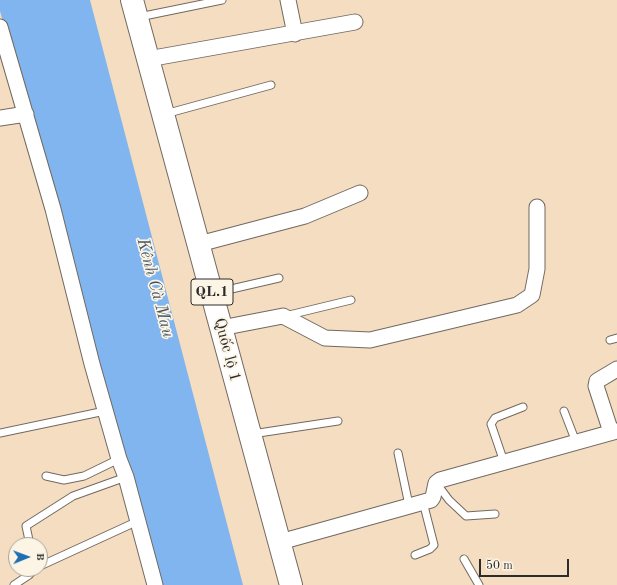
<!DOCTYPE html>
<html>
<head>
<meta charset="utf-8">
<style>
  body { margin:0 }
  #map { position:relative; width:617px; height:585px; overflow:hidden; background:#f5ddc1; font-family:"Old Standard TT",serif }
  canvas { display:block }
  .north { position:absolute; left:8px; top:537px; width:40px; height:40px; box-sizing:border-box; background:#fcf5e5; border:1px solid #a8a49b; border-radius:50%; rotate:89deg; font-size:11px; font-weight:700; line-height:16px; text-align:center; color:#2b2b2b }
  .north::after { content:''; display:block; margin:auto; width:14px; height:18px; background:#1f6fb2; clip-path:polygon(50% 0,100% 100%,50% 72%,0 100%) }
  .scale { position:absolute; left:479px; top:559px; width:90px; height:18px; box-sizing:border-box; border:2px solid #2b2b2b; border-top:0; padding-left:5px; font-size:12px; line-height:14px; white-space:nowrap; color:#2b2b2b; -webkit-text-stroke:3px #fcf5e5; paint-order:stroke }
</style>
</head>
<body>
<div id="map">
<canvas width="617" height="585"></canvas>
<div class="north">B</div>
<div class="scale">50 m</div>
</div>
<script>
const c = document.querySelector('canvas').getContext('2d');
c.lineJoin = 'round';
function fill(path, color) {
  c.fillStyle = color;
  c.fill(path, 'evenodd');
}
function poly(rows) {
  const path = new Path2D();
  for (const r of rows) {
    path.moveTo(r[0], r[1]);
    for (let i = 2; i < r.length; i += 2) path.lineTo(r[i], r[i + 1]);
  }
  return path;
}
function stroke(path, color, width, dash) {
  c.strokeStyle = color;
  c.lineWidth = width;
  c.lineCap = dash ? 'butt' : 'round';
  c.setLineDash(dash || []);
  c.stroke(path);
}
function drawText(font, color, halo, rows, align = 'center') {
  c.font = font + ' "Old Standard TT",serif';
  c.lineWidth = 3.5;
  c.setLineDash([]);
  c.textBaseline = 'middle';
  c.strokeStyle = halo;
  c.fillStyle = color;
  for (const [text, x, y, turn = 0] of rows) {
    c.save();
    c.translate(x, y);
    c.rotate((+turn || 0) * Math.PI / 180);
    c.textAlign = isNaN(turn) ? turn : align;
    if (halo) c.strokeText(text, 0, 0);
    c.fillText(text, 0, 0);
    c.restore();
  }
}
fill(poly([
  [0,0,90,0,243,585,160,585,0,11]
]), '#81b5ef');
const lane = poly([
  [139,17,222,0],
  [165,114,271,85],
  [214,293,279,278],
  [285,316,351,300],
  [610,340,617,338],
  [564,411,576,442],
  [0,433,105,411],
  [252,434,338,421],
  [398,453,409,505],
  [504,462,491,424,495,418,523,407],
  [46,476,64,480,84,476,119,459],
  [437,484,449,500,466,516,495,514],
  [30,545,26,526,73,496,126,477],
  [415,555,430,549,434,545,423,502],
  [464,559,479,585],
  [40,566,138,521],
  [14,585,29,575,34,569]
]);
const street = poly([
  [288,0,295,34],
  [0,27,53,209,92,364,119,459,126,477,155,585],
  [148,59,355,22],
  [0,118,26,114],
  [199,244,305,216,360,193],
  [221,328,283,316,325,338,370,340,517,305,532,295,537,269,537,207],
  [611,432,596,386,597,381,617,369],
  [280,542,431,500,433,497,436,483,440,480,617,431]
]);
const highway = poly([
  [132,0,291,585]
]);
stroke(lane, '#726960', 9);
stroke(street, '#726960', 17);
stroke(highway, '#726960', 24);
stroke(lane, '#fff', 7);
stroke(street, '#fff', 15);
stroke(highway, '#fff', 22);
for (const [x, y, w] of [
  [212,292,42]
]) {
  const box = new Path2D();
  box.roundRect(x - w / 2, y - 13, w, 26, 3);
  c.fillStyle = '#fcf5e5';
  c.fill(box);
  stroke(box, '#2b2b2b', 1);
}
drawText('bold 15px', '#2b2b2b', null, [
  ["QL.1",212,292]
]);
drawText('16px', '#2b2b2b', '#fcf5e5', [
  ["Quốc lộ 1",227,350,75]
]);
drawText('italic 17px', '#455466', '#fcf5e5', [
  ["Kênh Cà Mau",155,288,75]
]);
</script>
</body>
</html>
